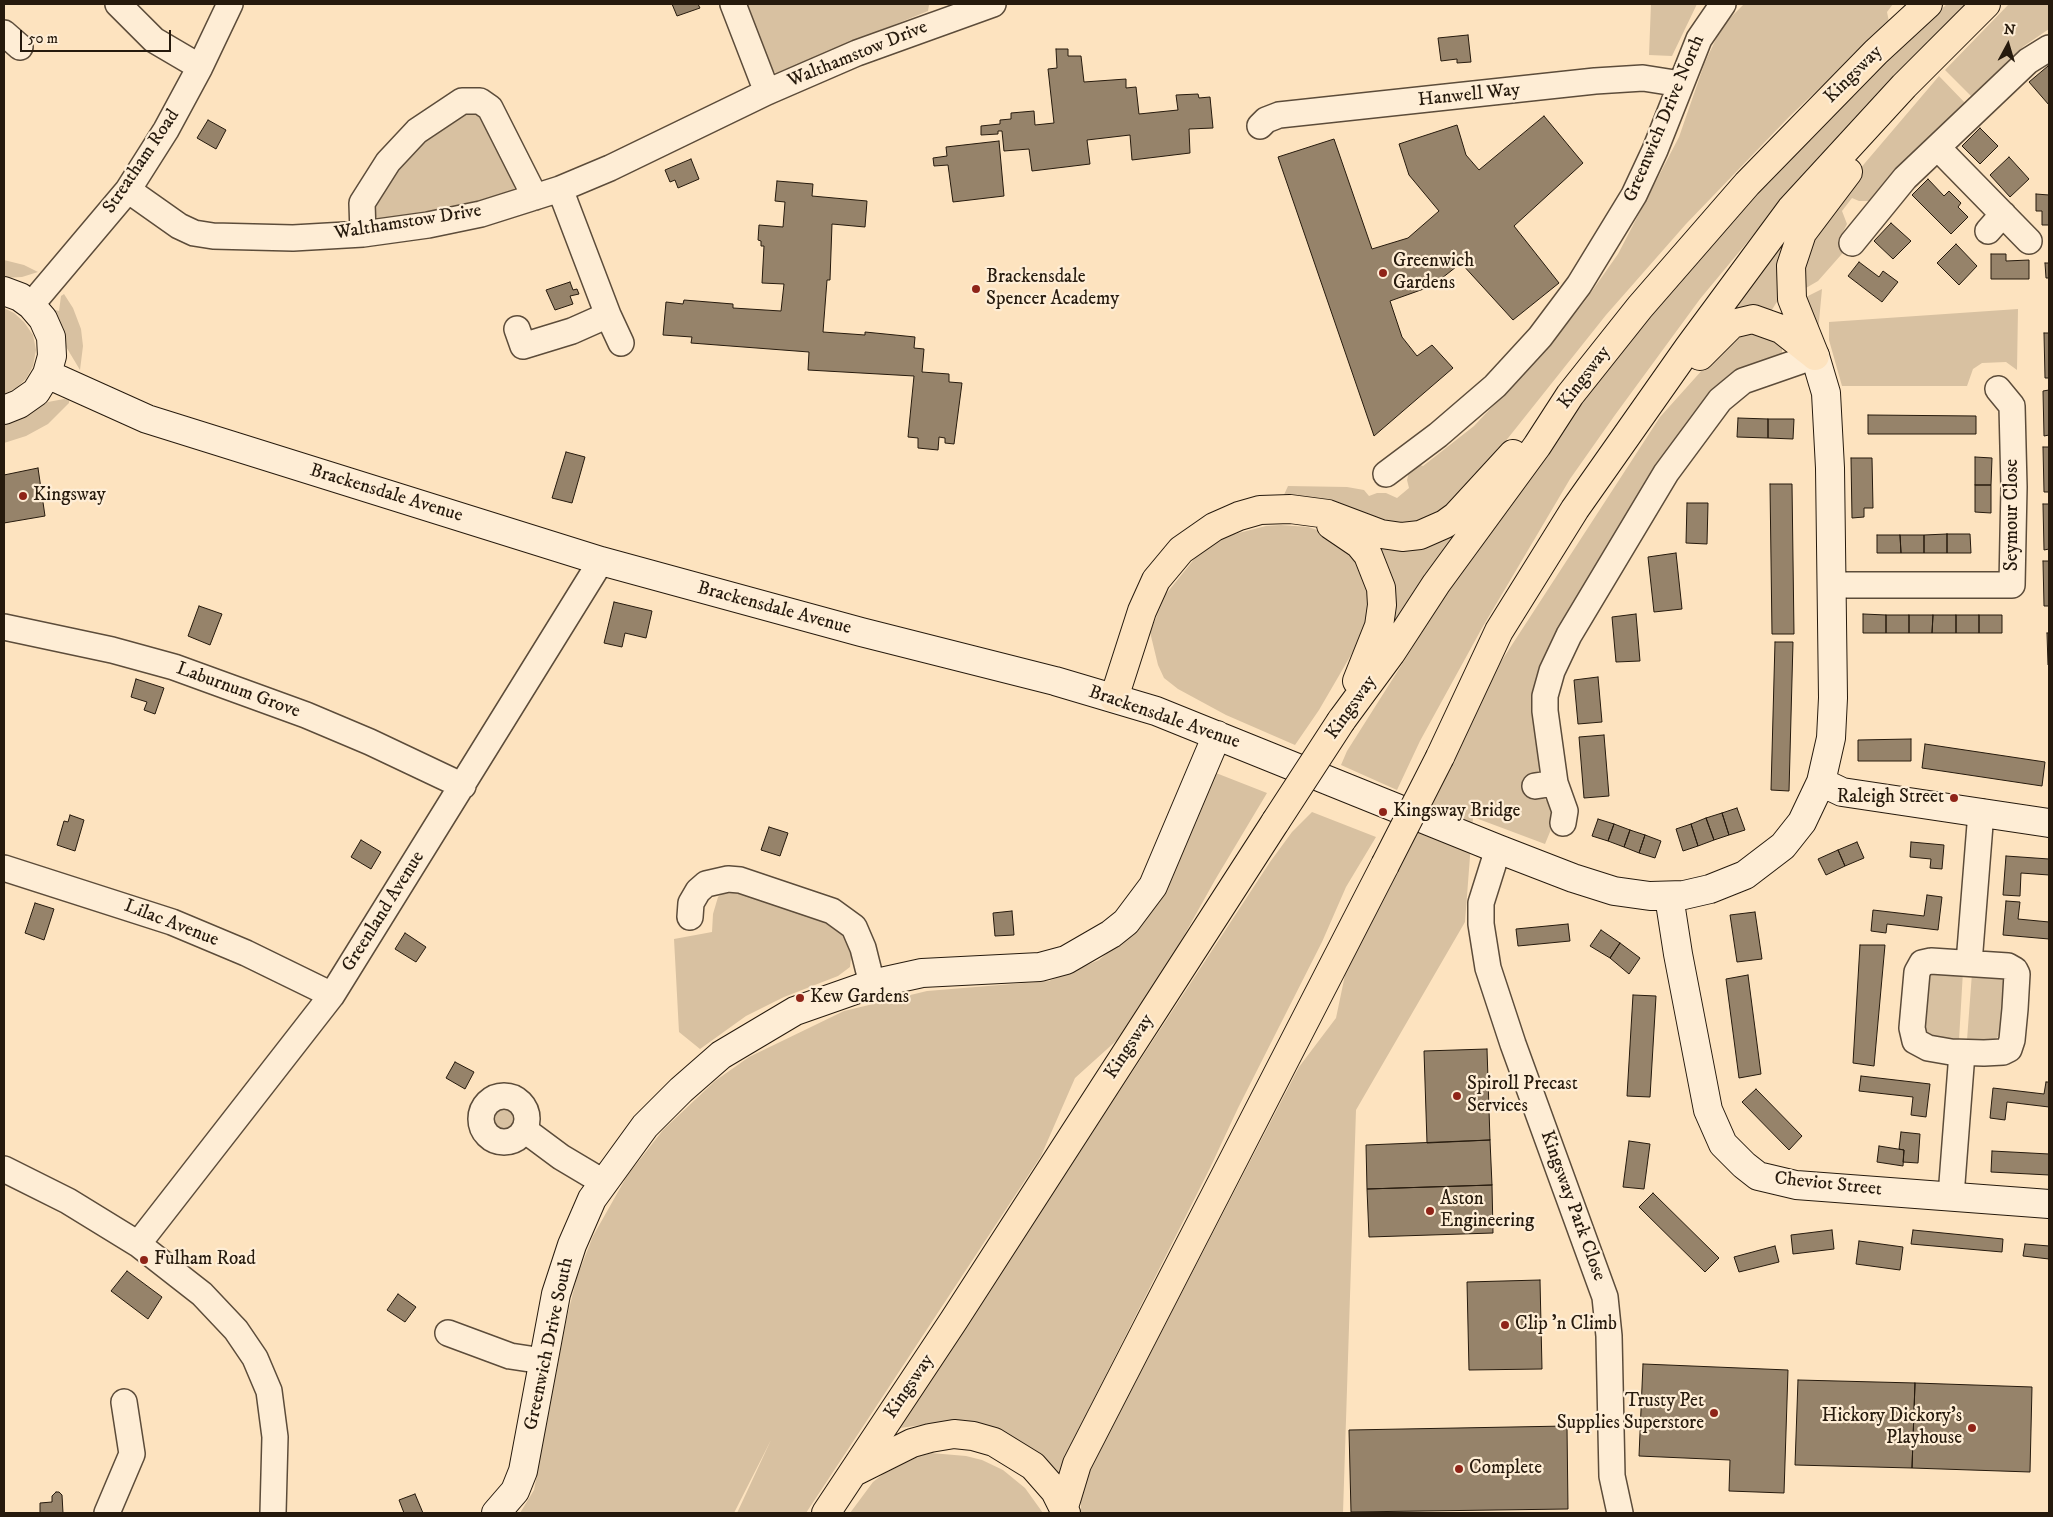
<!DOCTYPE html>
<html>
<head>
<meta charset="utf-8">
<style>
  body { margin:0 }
  #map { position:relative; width:2053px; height:1517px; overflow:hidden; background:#fde3bf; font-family:"IM FELL DW Pica",serif }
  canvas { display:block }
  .frame { position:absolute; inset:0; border:5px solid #261a0d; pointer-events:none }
  .north { position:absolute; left:1983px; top:20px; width:50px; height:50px; -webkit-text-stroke:4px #feedd5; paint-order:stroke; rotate:6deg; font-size:14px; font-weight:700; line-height:20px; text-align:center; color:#261a0d }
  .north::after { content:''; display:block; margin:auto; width:18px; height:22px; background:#261a0d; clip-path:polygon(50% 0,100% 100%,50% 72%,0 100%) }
  .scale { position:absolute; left:20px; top:30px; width:151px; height:22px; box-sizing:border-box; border:2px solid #261a0d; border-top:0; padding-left:6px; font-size:15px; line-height:18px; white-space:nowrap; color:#261a0d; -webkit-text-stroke:4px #feedd5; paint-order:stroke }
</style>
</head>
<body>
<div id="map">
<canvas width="2053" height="1517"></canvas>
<div class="frame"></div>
<div class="north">N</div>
<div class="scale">50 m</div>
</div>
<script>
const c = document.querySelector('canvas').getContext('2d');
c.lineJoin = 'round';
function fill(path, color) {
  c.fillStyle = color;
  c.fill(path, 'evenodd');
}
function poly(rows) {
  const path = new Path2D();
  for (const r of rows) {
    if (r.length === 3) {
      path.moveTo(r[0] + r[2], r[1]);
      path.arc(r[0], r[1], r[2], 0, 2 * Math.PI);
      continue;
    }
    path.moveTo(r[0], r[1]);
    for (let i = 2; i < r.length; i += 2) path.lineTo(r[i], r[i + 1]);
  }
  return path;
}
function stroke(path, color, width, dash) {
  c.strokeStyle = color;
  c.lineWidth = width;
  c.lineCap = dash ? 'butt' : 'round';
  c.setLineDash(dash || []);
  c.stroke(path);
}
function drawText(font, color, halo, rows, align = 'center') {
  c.font = font + ' "IM FELL DW Pica",serif';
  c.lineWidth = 4.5;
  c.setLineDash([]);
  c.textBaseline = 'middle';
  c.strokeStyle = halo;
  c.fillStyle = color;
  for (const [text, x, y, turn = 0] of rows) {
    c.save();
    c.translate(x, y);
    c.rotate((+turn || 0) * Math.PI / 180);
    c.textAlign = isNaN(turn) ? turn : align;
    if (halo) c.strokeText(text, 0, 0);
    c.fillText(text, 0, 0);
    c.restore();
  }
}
fill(poly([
  [744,4,928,4,929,5,928,11,776,73,770,69],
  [1651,4,1697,4,1672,56,1649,55],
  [1744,4,1893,4,1887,12,1889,22,1789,117,1686,224,1606,315,1446,516,1404,531,1283,497,1288,486,1347,487,1364,490,1369,496,1377,493,1386,493,1397,498,1409,488,1407,480,1410,468,1417,464,1423,466,1474,426,1547,349,1585,301,1618,254,1679,137,1705,62,1717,37,1730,18],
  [1947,4,1969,4,1862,112,1764,222,1700,299,1615,415,1570,479,1482,628,1420,741,1397,790,1341,765,1347,751,1463,568,1525,478,1628,341,1695,260,1786,161,1867,79],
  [2009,4,2049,4,2049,29,2024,46,1971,96,1945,70],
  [1939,76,1969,107,1871,201,1859,201,1852,198,1842,211,1847,224,1840,238,1848,247,1818,281,1799,292,1798,270,1836,197],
  [468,110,482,115,513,180,515,186,513,193,436,210,377,219,373,208,392,177,416,147],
  [1793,230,1785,297,1778,300,1770,313,1723,316],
  [4,260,24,265,38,272,22,277,4,278],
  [1822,289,1818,332,1802,299],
  [64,294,73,308,81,329,83,346,80,370,65,345,55,310,59,311,61,296],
  [4,308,14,313,24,322,33,335,36,350,33,366,26,379,16,388,4,394],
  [2018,309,2017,370,2006,362,1982,363,1973,369,1967,386,1842,386,1829,340,1829,322],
  [1739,329,1782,343,1782,359,1719,386,1625,520,1535,681,1543,758,1540,770,1529,776,1542,797,1559,810,1545,844,1473,817,1465,922,1356,1110,1343,1513,1081,1513,1081,1487,1299,1067,1336,1018,1350,951,1493,674,1660,417],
  [64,399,69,400,69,403,48,424,26,436,4,443,4,423,24,417,48,402],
  [1281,525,1308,527,1336,536,1372,576,1369,624,1319,710,1295,745,1226,715,1178,689,1164,678,1158,665,1150,632,1166,594,1195,558,1223,537,1266,526],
  [1462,526,1390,633,1374,549,1380,542],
  [1216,773,1267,793,1215,880,1162,975,1126,1032,1075,1078,1041,1156,806,1513,737,1513,771,1440,734,1513,520,1513,534,1490,566,1321,577,1277,593,1236,627,1176,663,1130,715,1081,749,1057,844,1011,927,991,1049,981,1099,960,1130,934],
  [1312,812,1376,837,1346,887,1322,942,1238,1108,1210,1168,1069,1448,1059,1476,943,1422,893,1429,1066,1173,1270,862,1292,832],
  [728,888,812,914,847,934,852,950,850,967,838,976,784,997,746,1016,700,1049,679,1032,674,939,712,932,713,914,718,897],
  [1938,969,1963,971,1959,1040,1932,1038,1922,1026,1925,978],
  [1972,973,1998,974,2005,982,2002,1033,1993,1041,1967,1040],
  [504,1120,14],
  [931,1453,966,1456,982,1460,1003,1470,1025,1488,1043,1513,850,1513,873,1482,887,1471,900,1461]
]), '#d8c1a1');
const building = poly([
  [672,4,698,4,700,8,677,16,672,4],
  [1468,35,1471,62,1457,63,1457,59,1441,61,1438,38,1468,35],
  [1056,49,1068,49,1068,56,1081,56,1084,82,1126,79,1126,88,1136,87,1139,114,1178,110,1176,95,1198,94,1199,98,1210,97,1213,128,1189,129,1190,153,1132,160,1130,135,1087,140,1090,164,1032,171,1029,149,1004,151,1002,131,998,131,998,134,981,135,981,126,1000,124,1000,120,1011,119,1011,113,1034,111,1035,125,1054,123,1048,69,1057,68,1056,49],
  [2048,66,2049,67,2049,105,2029,82,2048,66],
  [1544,116,1583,163,1514,226,1559,283,1513,320,1461,263,1432,286,1390,301,1402,337,1417,356,1432,345,1453,368,1374,436,1278,157,1334,139,1372,249,1408,238,1439,211,1409,175,1399,144,1457,125,1466,155,1479,170,1544,116],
  [208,120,226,130,216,149,197,138,208,120],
  [1980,128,1998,146,1980,164,1962,146,1980,128],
  [999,141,1004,196,953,202,948,165,934,166,933,158,947,156,946,147,999,141],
  [2009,157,2029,179,2010,197,1990,175,2009,157],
  [691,159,699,179,678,188,675,180,670,182,665,170,691,159],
  [1928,179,1944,196,1949,191,1961,203,1958,207,1968,217,1951,234,1912,195,1928,179],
  [777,181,813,184,812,196,867,201,865,227,832,224,830,280,827,280,823,332,865,335,865,332,915,337,914,348,924,349,922,372,949,374,949,382,962,383,954,444,945,443,945,438,939,437,938,450,918,448,918,438,908,437,914,376,808,370,809,352,691,343,692,337,663,335,666,302,683,304,684,300,733,304,733,308,781,311,784,284,762,283,764,246,761,246,761,241,758,240,759,225,783,227,785,202,775,201,777,181],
  [2036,194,2049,195,2049,225,2042,225,2042,211,2036,211,2036,194],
  [1891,223,1911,241,1893,259,1874,241,1891,223],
  [1956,244,1977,266,1959,285,1937,263,1956,244],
  [1991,254,2006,254,2006,261,2029,260,2029,279,1991,279,1991,254],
  [1859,262,1879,277,1883,271,1898,282,1882,302,1848,276,1859,262],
  [2045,263,2049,263,2049,278,2046,278,2045,263],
  [570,282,573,290,577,289,579,294,570,296,573,304,555,310,546,290,570,282],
  [2044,333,2049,333,2049,378,2045,378,2044,333],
  [2049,390,2049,435,2044,436,2043,391,2049,390],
  [1868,415,1976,416,1976,434,1868,434,1868,415],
  [1738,418,1768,419,1768,438,1737,437,1738,418],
  [1768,419,1794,419,1793,439,1768,438,1768,419],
  [2043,447,2049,447,2049,492,2044,492,2043,447],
  [566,452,585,457,572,503,552,498,566,452],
  [1975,457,1992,458,1991,485,1975,485,1975,457],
  [1851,458,1872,458,1873,508,1864,508,1864,517,1852,518,1851,458],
  [38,468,45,516,4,523,4,475,38,468],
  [1770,484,1792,484,1794,634,1772,634,1770,484],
  [1975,485,1991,485,1991,513,1975,512,1975,485],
  [1687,503,1708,503,1707,544,1686,543,1687,503],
  [2043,504,2049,504,2049,549,2044,550,2043,504],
  [1947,534,1970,534,1971,553,1947,553,1947,534],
  [1947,534,1947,553,1924,553,1924,535,1947,534],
  [1877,535,1900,535,1901,553,1877,553,1877,535],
  [1900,535,1924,535,1924,553,1901,553,1900,535],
  [1676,553,1682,609,1654,612,1648,557,1676,553],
  [2043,561,2049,561,2049,606,2044,606,2043,561],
  [614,602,652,611,646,638,625,633,622,647,604,643,614,602],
  [199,606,222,614,210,645,188,636,199,606],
  [1636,614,1640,661,1616,662,1612,617,1636,614],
  [1863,614,1886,615,1886,633,1863,633,1863,614],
  [1886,615,1909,615,1909,633,1886,633,1886,615],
  [1909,615,1933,615,1932,633,1909,633,1909,615],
  [1933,615,1956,615,1956,633,1932,633,1933,615],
  [1956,615,1979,615,1979,633,1956,633,1956,615],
  [1979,615,2002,615,2002,633,1979,633,1979,615],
  [2047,633,2049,633,2049,665,2048,665,2047,633],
  [1775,642,1793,642,1789,791,1771,790,1775,642],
  [1598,677,1602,722,1578,724,1574,680,1598,677],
  [136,679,164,688,155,714,144,710,147,702,131,697,136,679],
  [1604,735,1609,796,1584,798,1579,737,1604,735],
  [1911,739,1911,761,1858,761,1858,740,1911,739],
  [1925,744,2045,762,2042,786,1922,768,1925,744],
  [1737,808,1745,830,1729,835,1722,813,1737,808],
  [1722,813,1729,835,1714,840,1706,818,1722,813],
  [70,815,84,820,75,851,57,845,64,821,68,822,70,815],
  [1706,818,1714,840,1698,846,1691,824,1706,818],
  [1598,819,1614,824,1608,841,1592,836,1598,819],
  [1614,824,1630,830,1624,847,1608,841,1614,824],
  [1691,824,1698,846,1683,851,1676,829,1691,824],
  [769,827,788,833,780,856,761,850,769,827],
  [1630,830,1645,835,1639,853,1624,847,1630,830],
  [1645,835,1661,841,1655,858,1639,853,1645,835],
  [361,840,381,852,371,869,351,857,361,840],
  [1857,842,1864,858,1845,866,1838,850,1857,842],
  [1911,842,1944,845,1942,869,1930,868,1931,859,1910,857,1911,842],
  [1838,850,1845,866,1826,875,1818,859,1838,850],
  [2006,856,2049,859,2049,875,2021,873,2020,896,2003,895,2006,856],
  [1927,895,1942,897,1938,930,1887,924,1886,933,1871,931,1873,910,1924,916,1927,895],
  [2006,901,2020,902,2018,919,2049,922,2049,939,2003,935,2006,901],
  [35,903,54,909,44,940,25,933,35,903],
  [1012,911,1014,935,995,936,993,913,1012,911],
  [1755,912,1762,959,1737,962,1730,915,1755,912],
  [1568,924,1570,941,1518,946,1516,929,1568,924],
  [1601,930,1620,943,1610,958,1590,946,1601,930],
  [405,933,426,947,416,962,395,949,405,933],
  [1620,943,1640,958,1629,974,1610,958,1620,943],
  [1860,945,1885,945,1874,1066,1853,1063,1860,945],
  [1748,975,1761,1074,1739,1078,1726,979,1748,975],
  [1633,995,1656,996,1650,1097,1627,1096,1633,995],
  [1487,1049,1490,1140,1427,1143,1424,1051,1487,1049],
  [455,1062,474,1072,465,1089,446,1078,455,1062],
  [1861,1076,1930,1084,1926,1117,1911,1115,1913,1097,1859,1091,1861,1076],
  [2046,1082,2049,1082,2049,1107,2007,1102,2005,1120,1990,1118,1993,1088,2044,1094,2046,1082],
  [1756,1089,1802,1136,1789,1150,1742,1102,1756,1089],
  [1901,1132,1920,1134,1918,1163,1903,1162,1904,1150,1899,1149,1901,1132],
  [1490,1140,1492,1185,1367,1189,1366,1145,1490,1140],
  [1629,1141,1650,1144,1644,1189,1623,1187,1629,1141],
  [1879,1146,1904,1150,1903,1166,1877,1162,1879,1146],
  [1992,1151,2049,1154,2049,1175,1991,1172,1992,1151],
  [1492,1185,1493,1233,1369,1237,1367,1189,1492,1185],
  [1653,1193,1719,1258,1705,1272,1639,1207,1653,1193],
  [1832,1230,1834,1249,1793,1254,1791,1235,1832,1230],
  [1913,1230,2003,1239,2002,1252,1911,1244,1913,1230],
  [1859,1241,1903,1247,1900,1270,1856,1264,1859,1241],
  [2025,1244,2049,1246,2049,1259,2023,1256,2025,1244],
  [1775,1246,1779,1262,1739,1272,1734,1257,1775,1246],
  [127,1271,162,1297,148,1319,111,1291,127,1271],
  [1540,1280,1542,1369,1469,1370,1467,1282,1540,1280],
  [398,1294,416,1307,405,1322,387,1310,398,1294],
  [1643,1364,1788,1370,1784,1493,1729,1491,1730,1460,1639,1456,1643,1364],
  [1798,1380,1915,1383,1912,1468,1795,1465,1798,1380],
  [1915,1383,2032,1387,2030,1472,1912,1468,1915,1383],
  [1567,1426,1568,1509,1351,1512,1349,1430,1567,1426],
  [56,1492,59,1492,62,1495,63,1513,40,1513,40,1503,52,1502,52,1496,56,1492],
  [415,1494,423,1513,404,1513,399,1500,415,1494]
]);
fill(building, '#96836a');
stroke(building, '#261a0d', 1);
const street = poly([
  [118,4,154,40,200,67],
  [733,4,767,92],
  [4,33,20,47],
  [1260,126,1266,120,1279,115,1595,81,1643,78,1681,84],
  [1938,148,2029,241],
  [560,189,608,315,621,343],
  [128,190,179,226,194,233,213,236,293,238,363,234,428,225,481,214,560,189,610,168,767,92,857,53,993,4],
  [1988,231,2003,214],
  [363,234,362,203,388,162,417,131,462,101,480,101,490,108,535,197],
  [1852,243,1905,178,2028,61,2049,48],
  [31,305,128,190,166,130,200,67,230,4],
  [517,329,523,346,572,331,608,315],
  [1386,474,1438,435,1495,386,1540,337,1579,285,1634,195,1655,150,1699,39,1723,4],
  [1831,585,2012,585,2014,487,2012,406,1998,389],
  [4,627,112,650,174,667,306,715,370,742,463,786],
  [1535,786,1555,783],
  [1563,823,1565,811,1555,783,1545,711,1545,696,1552,671,1569,635,1666,473,1720,400,1743,381,1815,356],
  [1498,849,1481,903,1481,924,1488,968,1513,1044,1605,1297,1609,1336,1612,1476,1620,1513],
  [4,868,172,922,246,953,332,995],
  [690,917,691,903,698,891,706,884,728,879,740,880,832,911,854,927,863,948,872,984],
  [1931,961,2008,966,2015,970,2017,974,2015,1009,2012,1040,2009,1049,2003,1052,1984,1053,1951,1052,1928,1048,1915,1041,1912,1028,1917,972,1922,963,1931,961],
  [1969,963,1981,812],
  [504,1119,23],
  [526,1131,561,1157,603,1182],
  [4,1169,68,1201,138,1244,202,1294,236,1330,255,1358,269,1391,275,1437,273,1513],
  [1951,1196,1962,1053],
  [138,1244,332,995,601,561],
  [448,1333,510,1356,543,1361],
  [107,1513,132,1454,124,1402]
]);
const secondary = poly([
  [4,291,20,297,31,305,43,319,51,337,52,356,47,374,36,392,19,404,4,410],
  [1815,356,1826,393,1830,468,1833,698,1831,738,1821,782],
  [47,374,147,419,601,561,861,632,1055,681,1156,711,1498,849,1573,878,1614,891,1650,896,1684,895,1710,889,1745,875,1783,846,1802,822,1821,782,1842,792,2049,823],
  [1669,896,1678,954,1708,1110,1723,1144,1744,1165,1758,1176,1796,1185,2049,1204],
  [496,1513,515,1491,523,1471,556,1294,572,1245,592,1199,645,1126,681,1090,721,1055,795,1011,872,984,922,973,1040,967,1066,960,1111,934,1126,922,1153,886,1217,735]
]);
const highway = poly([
  [1700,356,1732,324,1753,319,1781,329,1814,355],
  [1815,356,1792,299,1791,266,1802,233,1848,172],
  [1331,525,1359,544,1368,555,1381,588,1382,605,1379,626,1357,681],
  [1114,698,1142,611,1156,580,1181,550,1214,527,1239,516,1260,510,1290,509,1328,514,1381,534,1402,537,1420,535,1445,524,1456,516,1513,454],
  [1341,721,1391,653,1436,584,1537,446,1570,395,1640,307,1747,184,1876,52,1928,4],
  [1440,757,1499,631,1575,509,1689,347,1791,209,1904,86,1986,4],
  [854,1472,912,1443,930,1438,954,1434,973,1436,994,1442,1033,1466,1055,1491,1066,1513],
  [1064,1507,1077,1464,1385,865],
  [826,1513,954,1320,1276,821]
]);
stroke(street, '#5c4c3a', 28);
stroke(secondary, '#261a0d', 30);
stroke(highway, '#261a0d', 30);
stroke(street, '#feedd5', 25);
stroke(secondary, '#feedd5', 28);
stroke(highway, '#fde3bf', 28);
const highwayBridge = poly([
  [1276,821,1341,721],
  [1385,865,1440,757]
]);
stroke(highwayBridge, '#261a0d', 30, []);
stroke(highwayBridge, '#fde3bf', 28);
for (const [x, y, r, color] of [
  [1383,273,5,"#8f2418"],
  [976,289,5,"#8f2418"],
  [23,496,5,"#8f2418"],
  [1954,798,5,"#8f2418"],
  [1383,812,5,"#8f2418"],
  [800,998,5,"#8f2418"],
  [1457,1096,5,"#8f2418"],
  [1430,1211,5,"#8f2418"],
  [144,1260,5,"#8f2418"],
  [1505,1325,5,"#8f2418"],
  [1714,1413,5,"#8f2418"],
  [1972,1428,5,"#8f2418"],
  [1459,1469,5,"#8f2418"]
]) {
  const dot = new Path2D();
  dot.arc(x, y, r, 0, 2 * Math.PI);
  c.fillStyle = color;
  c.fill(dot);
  stroke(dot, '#feedd5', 2);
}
drawText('19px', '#261a0d', '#feedd5', [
  ["Walthamstow Drive",858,55,-22],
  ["Kingsway",1854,75,-45],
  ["Hanwell Way",1469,96,-6],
  ["Greenwich Drive North",1665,119,-67],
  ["Streatham Road",142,162,-56],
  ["Walthamstow Drive",408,223,-9],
  ["Kingsway",1585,378,-53],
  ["Brackensdale Avenue",386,494,17],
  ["Seymour Close",2013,515,-90],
  ["Brackensdale Avenue",774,609,15],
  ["Laburnum Grove",238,691,20],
  ["Kingsway",1352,708,-55],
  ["Brackensdale Avenue",1164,718,19],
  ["Greenland Avenue",384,912,-58],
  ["Lilac Avenue",171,924,21],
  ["Kingsway",1130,1047,-57],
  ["Cheviot Street",1828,1185,6],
  ["Kingsway Park Close",1572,1206,70],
  ["Greenwich Drive South",550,1344,-78],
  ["Kingsway",910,1387,-56]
]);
drawText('19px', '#261a0d', '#feedd5', [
  ["Greenwich",1393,262],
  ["Gardens",1393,284],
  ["Brackensdale",986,278],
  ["Spencer Academy",986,300],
  ["Kingsway",33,496],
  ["Raleigh Street",1944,798,"right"],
  ["Kingsway Bridge",1393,812],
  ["Kew Gardens",810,998],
  ["Spiroll Precast",1467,1085],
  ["Services",1467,1107],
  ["Aston",1440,1200],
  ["Engineering",1440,1222],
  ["Fulham Road",154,1260],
  ["Clip 'n Climb",1515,1325],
  ["Trusty Pet",1704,1402,"right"],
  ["Supplies Superstore",1704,1424,"right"],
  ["Hickory Dickory's",1962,1417,"right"],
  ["Playhouse",1962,1439,"right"],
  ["Complete",1469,1469]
], 'left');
</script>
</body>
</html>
